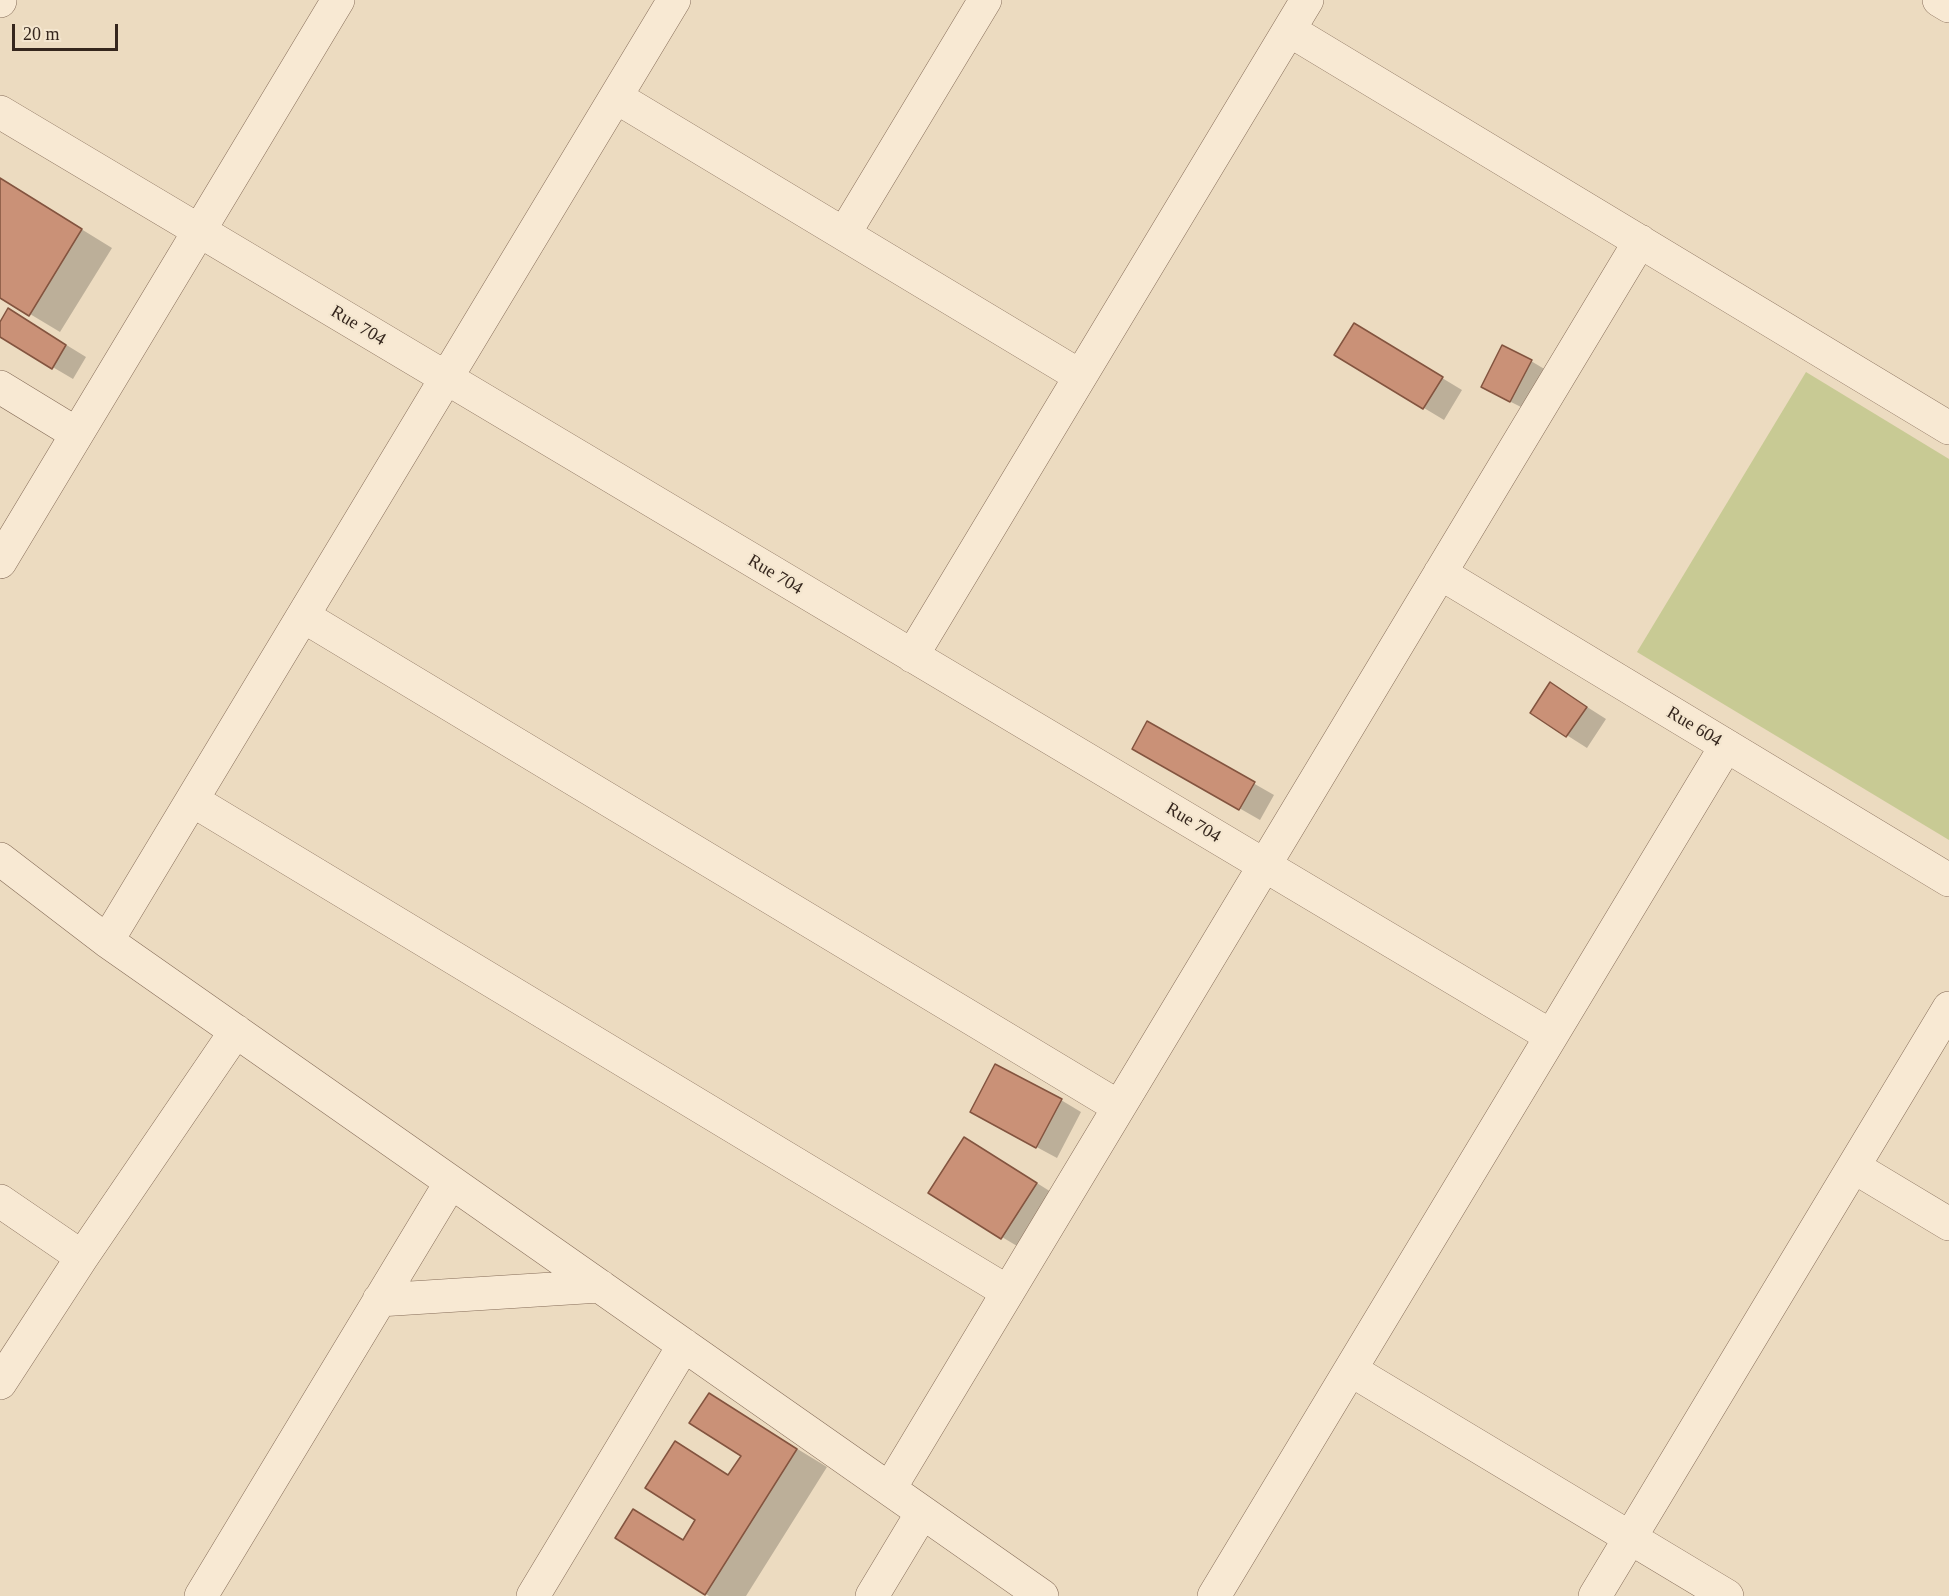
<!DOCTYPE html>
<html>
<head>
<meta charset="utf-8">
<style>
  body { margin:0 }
  #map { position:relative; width:1949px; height:1596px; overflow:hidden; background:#ecdbc0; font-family:"Times New Roman",serif }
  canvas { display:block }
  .scale { position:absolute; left:12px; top:24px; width:106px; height:27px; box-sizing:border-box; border:3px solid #35261d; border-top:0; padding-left:8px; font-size:18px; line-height:21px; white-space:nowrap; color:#35261d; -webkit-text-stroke:4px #f4e6cf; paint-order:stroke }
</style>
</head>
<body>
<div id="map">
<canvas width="1949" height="1596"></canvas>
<div class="scale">20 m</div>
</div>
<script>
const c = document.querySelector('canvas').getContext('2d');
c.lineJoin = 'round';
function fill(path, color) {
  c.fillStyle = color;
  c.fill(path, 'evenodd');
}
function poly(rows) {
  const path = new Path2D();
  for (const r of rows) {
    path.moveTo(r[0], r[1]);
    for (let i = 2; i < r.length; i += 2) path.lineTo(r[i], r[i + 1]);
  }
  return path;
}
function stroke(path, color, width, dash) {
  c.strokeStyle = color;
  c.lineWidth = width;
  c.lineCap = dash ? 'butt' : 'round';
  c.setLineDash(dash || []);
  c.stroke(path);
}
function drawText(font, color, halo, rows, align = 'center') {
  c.font = font + ' "Times New Roman",serif';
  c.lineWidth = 4.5;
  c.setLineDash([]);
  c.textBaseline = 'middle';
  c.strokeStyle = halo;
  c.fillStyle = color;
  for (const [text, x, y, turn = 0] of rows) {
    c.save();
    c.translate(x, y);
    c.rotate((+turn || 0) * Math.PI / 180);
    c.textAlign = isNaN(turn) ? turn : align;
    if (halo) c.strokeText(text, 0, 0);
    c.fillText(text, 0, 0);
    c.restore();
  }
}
fill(poly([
  [1806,372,1949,459,1949,840,1637,652]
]), '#c8ca94');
fill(poly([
  [0,179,112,248,60,332,0,296],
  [29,322,86,357,73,379,0,336,0,325],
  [1374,337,1462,390,1444,420,1336,355],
  [1531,361,1551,373,1531,412,1503,398],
  [1551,684,1606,719,1587,748,1532,713],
  [1148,723,1274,795,1260,820,1134,748],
  [1061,1100,1081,1112,1057,1158,992,1123],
  [984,1150,1056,1195,1022,1249,1002,1237],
  [709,1395,827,1467,746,1596,709,1596,617,1538,684,1541,697,1520,706,1461,730,1476,743,1455]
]), '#0003');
const building = poly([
  [0,178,82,229,29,316,0,298,0,178],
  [8,308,66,345,52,369,0,337,0,322,8,308],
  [1354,323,1443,377,1423,409,1334,355,1354,323],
  [1502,345,1532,360,1510,402,1481,387,1502,345],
  [1550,682,1587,707,1566,737,1530,713,1550,682],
  [1147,721,1255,782,1239,810,1132,749,1147,721],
  [995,1064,1062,1099,1036,1148,970,1112,995,1064],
  [964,1137,1037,1183,1001,1239,928,1193,964,1137],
  [709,1393,797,1449,705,1595,615,1538,633,1509,683,1540,695,1520,645,1488,675,1441,728,1475,741,1456,689,1423,709,1393]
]);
fill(building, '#ca9177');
stroke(building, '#83543f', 1.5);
const minor = poly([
  [1939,0,1949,6],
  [0,1,0,0],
  [1289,30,1949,428],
  [616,97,1080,376],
  [0,112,1551,1036],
  [844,234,985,0],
  [0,387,77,434],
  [0,562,338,0],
  [1440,573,1949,880],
  [303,616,1119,1107],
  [912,656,1307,0],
  [192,800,1008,1292],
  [0,859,107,941,1042,1596],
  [107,941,674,0],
  [1854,1167,1949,1224],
  [0,1201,82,1257],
  [379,1300,600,1286],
  [1351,1370,1727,1596],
  [0,1383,82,1257,236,1031],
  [890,1488,1640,241],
  [201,1596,451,1182],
  [533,1596,684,1345],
  [872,1596,922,1513],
  [1214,1596,1726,746],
  [1595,1596,1949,1008]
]);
stroke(minor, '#856c58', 34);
stroke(minor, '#f8e9d3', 33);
drawText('18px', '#35261d', '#f4e6cf', [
  ["Rue 704",358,326,31],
  ["Rue 704",775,575,31],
  ["Rue 604",1694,727,31],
  ["Rue 704",1193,823,31]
]);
</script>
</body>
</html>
